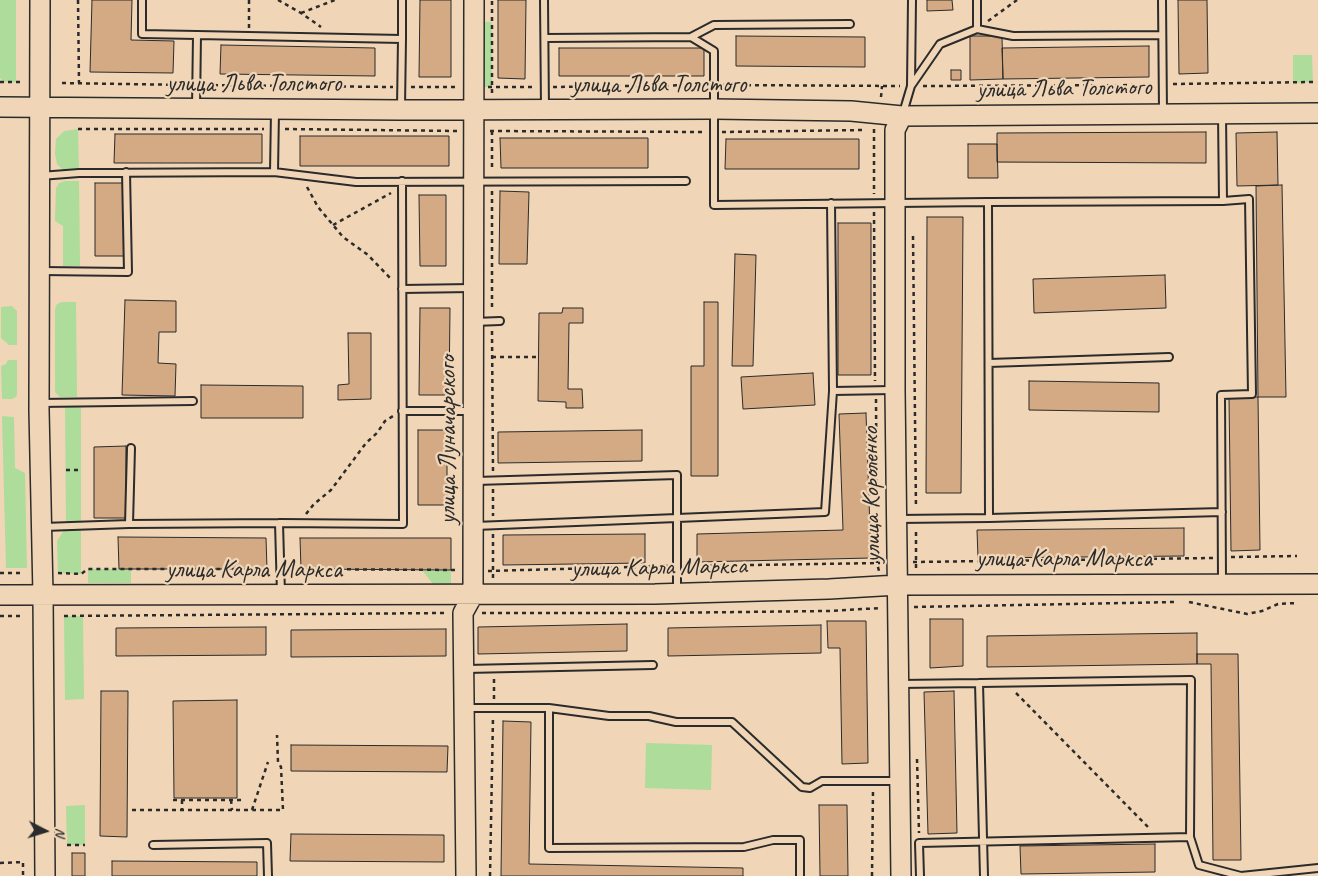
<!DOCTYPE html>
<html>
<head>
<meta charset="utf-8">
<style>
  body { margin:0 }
  #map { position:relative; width:1318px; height:876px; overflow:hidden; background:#f0d6b7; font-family:Caveat,sans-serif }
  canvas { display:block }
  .north { position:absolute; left:20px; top:806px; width:50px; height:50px; -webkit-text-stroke:4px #f0d6b7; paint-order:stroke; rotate:95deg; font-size:14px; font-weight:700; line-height:20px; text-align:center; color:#2b2b2b }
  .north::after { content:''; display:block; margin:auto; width:18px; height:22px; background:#2b2b2b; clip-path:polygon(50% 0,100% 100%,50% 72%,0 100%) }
</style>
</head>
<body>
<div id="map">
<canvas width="1318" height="876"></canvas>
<div class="north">N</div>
</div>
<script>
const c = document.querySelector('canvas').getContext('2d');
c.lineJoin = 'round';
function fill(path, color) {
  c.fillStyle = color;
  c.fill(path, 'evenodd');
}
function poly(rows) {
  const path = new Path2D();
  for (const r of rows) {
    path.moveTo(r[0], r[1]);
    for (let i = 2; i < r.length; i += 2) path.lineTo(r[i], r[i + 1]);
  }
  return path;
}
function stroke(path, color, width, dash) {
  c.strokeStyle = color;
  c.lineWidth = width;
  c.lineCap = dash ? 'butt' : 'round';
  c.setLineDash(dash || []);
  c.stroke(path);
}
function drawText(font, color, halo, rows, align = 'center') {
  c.font = font + ' Caveat,sans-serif';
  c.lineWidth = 4.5;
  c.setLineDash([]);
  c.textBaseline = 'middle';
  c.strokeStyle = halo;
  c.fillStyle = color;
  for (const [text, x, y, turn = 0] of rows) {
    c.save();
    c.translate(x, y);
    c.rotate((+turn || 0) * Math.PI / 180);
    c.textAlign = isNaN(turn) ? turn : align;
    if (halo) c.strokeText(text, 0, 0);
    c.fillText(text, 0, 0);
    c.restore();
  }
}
fill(poly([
  [0,0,16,0,16,82,4,82,0,78],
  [478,22,492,22,492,87,478,87],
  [1293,55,1312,55,1313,82,1293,83],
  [78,129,79,173,63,170,57,164,55,154,56,139,64,131],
  [65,181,79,181,80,266,63,266,63,226,55,221,56,188,59,183],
  [62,302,76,302,77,397,60,397,55,392,55,309,57,304],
  [12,306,17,311,17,345,9,345,1,338,1,307],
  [8,360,17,360,17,394,16,397,12,399,2,399,1,366,6,364],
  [65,402,81,402,81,574,58,573,57,541,66,527],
  [2,416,14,417,15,468,25,473,27,568,6,568],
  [88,569,131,569,131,583,88,583],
  [422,570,451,570,451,584,433,584],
  [64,616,83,616,84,699,65,700],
  [646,743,712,745,711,790,645,788],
  [85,805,85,845,67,845,66,806]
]), '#addc9b');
const building = poly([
  [92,0,132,0,131,40,174,41,173,73,90,72,92,0],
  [420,0,451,0,451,77,419,77,420,0],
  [498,0,526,0,525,79,498,78,498,0],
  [927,0,952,0,953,10,927,11,927,0],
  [1178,0,1207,0,1208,73,1179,74,1178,0],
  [736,36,865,37,865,67,736,66,736,36],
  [970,36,1002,36,1003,79,970,80,970,36],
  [221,45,375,48,375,76,220,74,221,45],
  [1149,46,1149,77,1003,79,1002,48,1149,46],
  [559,48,704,48,704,76,559,76,559,48],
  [951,70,961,70,961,80,951,80,951,70],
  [1206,132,1206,163,997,162,997,133,1206,132],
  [1277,132,1278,185,1237,186,1236,133,1277,132],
  [115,134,262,134,262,163,114,163,115,134],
  [300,136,449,136,449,166,300,166,300,136],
  [500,138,648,138,648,168,501,168,500,138],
  [726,139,859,139,859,169,725,169,726,139],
  [968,144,997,144,998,178,968,178,968,144],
  [95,183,124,183,124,256,95,256,95,183],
  [1282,185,1286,397,1258,397,1256,186,1282,185],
  [500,191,529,192,527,264,499,264,500,191],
  [419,195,446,195,446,266,420,266,419,195],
  [927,217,963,217,961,493,926,493,927,217],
  [838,223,871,223,871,375,838,375,838,223],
  [735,254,756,255,753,366,732,366,735,254],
  [1165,275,1166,308,1034,313,1033,279,1165,275],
  [125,300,176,301,176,332,159,332,158,363,176,364,175,396,122,395,125,300],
  [704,302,718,302,718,476,691,476,691,366,704,366,704,302],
  [420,308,450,308,449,395,419,395,420,308],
  [563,308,583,308,583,323,569,323,568,389,582,389,583,408,566,408,566,402,538,401,539,313,562,313,563,308],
  [348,333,371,333,371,399,338,400,338,385,349,384,348,333],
  [813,373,815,405,743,409,741,377,813,373],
  [1029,381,1159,383,1159,412,1029,410,1029,381],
  [201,385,303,386,303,418,201,418,201,385],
  [1229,397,1258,397,1260,550,1231,551,1229,397],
  [866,413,871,558,697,562,697,534,843,530,839,414,866,413],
  [418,430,447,430,447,505,418,505,418,430],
  [642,430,642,461,498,463,498,432,642,430],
  [126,446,126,518,94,518,94,447,126,446],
  [1184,528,1184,556,978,558,977,530,1184,528],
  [645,534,645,563,503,565,503,535,645,534],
  [118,537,266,538,267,569,119,569,118,537],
  [300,538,451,538,451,570,301,569,300,538],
  [930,619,963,619,963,666,930,668,930,619],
  [827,621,866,621,868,763,842,764,840,648,828,648,827,621],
  [627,624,627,651,478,654,478,627,627,624],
  [821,625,821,653,668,656,668,628,821,625],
  [266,627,266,655,116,656,116,628,266,627],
  [446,629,446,656,291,657,291,630,446,629],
  [1197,633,1197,664,987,667,987,636,1197,633],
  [1197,654,1238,654,1241,860,1213,860,1211,664,1197,664,1197,654],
  [101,691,128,691,127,837,100,836,101,691],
  [954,691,957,833,928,834,924,692,954,691],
  [237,700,237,798,174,798,173,701,237,700],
  [503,721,531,722,529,864,743,868,743,876,501,876,503,721],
  [291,745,448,746,447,772,291,771,291,745],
  [819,805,847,805,848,876,820,876,819,805],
  [291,834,444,835,444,862,290,861,291,834],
  [1155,844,1155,872,1021,874,1020,846,1155,844],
  [72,853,85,853,85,876,72,876,72,853],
  [112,861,257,862,257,876,112,876,112,861]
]);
fill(building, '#d3aa84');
stroke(building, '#2b2b2b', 1);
const lane = poly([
  [142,0,142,34,197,35,196,108],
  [544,0,545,109],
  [1162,0,1163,111],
  [977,29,1013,36,1162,35],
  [197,35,402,39,402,0],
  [691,37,714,51,714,205,988,202,989,518,898,519],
  [545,38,691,37,714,25,850,24],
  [911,86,940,44,977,29,977,0],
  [401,107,402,39],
  [903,113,911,86,912,0],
  [274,172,275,111],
  [40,176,79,173,274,172,356,182,686,181],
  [988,202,1223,201],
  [831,203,833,391],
  [41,271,128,272,126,172],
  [402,289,472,288],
  [474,322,500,321],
  [989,363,1169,357],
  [40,403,193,401],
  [402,411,470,411],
  [131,448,129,524,279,523],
  [989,518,1222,512],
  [475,526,677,518,677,475,476,481],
  [43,527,129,524],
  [1222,581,1221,395,1252,394,1249,199,1223,201,1222,115],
  [677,592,677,518,825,512,833,391,893,390],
  [281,594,279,523,403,524,402,181],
  [466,669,653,665],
  [900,684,979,683],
  [467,708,549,708,609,716,649,716,676,722,732,722,802,787,810,788,822,781,898,781],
  [549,708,549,848,744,847,773,840,800,840,800,876],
  [153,845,267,843,268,876],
  [920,876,919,843,1190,837],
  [984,876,979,683,1191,680,1190,837,1199,865,1241,876],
  [1241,876,1318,868]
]);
const secondary = poly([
  [40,0,39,410,43,595,45,876],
  [0,107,401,110,714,109,851,111,902,116,1318,113],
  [0,595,655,594,829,589,898,585,1318,584],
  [466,876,463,613,473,595,474,0],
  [901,876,895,390,895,130,902,116]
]);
stroke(lane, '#2b2b2b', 10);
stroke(secondary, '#2b2b2b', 22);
stroke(poly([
  [78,0,79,83],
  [278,0,301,13,321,27],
  [301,13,335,0],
  [988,21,1017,0],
  [249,28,249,0],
  [0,82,22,82],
  [62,83,188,85],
  [1173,84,1313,82],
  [206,85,393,87],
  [723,85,900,86],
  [923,86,1153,85],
  [411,87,458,87],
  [488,87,535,87],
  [553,87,705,85],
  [492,93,492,0],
  [881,97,882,86],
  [78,129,264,129],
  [285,129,459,131],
  [874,129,874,194],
  [490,131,704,132],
  [492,131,492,171],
  [722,132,864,130],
  [307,187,318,207,343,237,368,255,392,280],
  [492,191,492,311],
  [874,212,875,381],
  [333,225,391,193],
  [913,236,916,508],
  [492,331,493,471],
  [492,357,538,357],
  [876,399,877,563,879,571],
  [66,470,81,470],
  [493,489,493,516],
  [306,514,314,504,331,490,366,443,377,433,385,421,393,416],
  [493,534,493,578],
  [1231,557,1297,556],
  [913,562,1213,558],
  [686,566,880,563],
  [916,568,916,529],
  [291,569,458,570],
  [488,571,668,566],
  [0,573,23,573],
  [58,573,81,574,88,569,270,569],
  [1189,602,1247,614,1262,611,1278,604,1297,603],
  [914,607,1176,602],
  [482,613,654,613,828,611,881,608],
  [0,616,23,616],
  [64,616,446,613],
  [1016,693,1149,828],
  [494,699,494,677],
  [917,759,919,833],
  [173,800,241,800],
  [182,800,182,810],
  [231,800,232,810],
  [132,810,283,810,281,767,278,762,277,735],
  [252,810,268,762],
  [67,845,85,845],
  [0,863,23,862,23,876],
  [490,876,493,717],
  [872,876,873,790]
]), '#2b2b2b', 2.5, [4, 4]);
stroke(lane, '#f0d6b7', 6);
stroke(secondary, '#f0d6b7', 19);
drawText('25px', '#2b2b2b', '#f0d6b7', [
  ["улица Льва Толстого",254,84],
  ["улица Льва Толстого",659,85],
  ["улица Льва Толстого",1064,89,-1],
  ["улица Луначарского",448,440,-90],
  ["улица Короленко",872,495,-91],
  ["улица Карла Маркса",1064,559],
  ["улица Карла Маркса",659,568,-1],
  ["улица Карла Маркса",254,570]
]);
</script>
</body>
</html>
